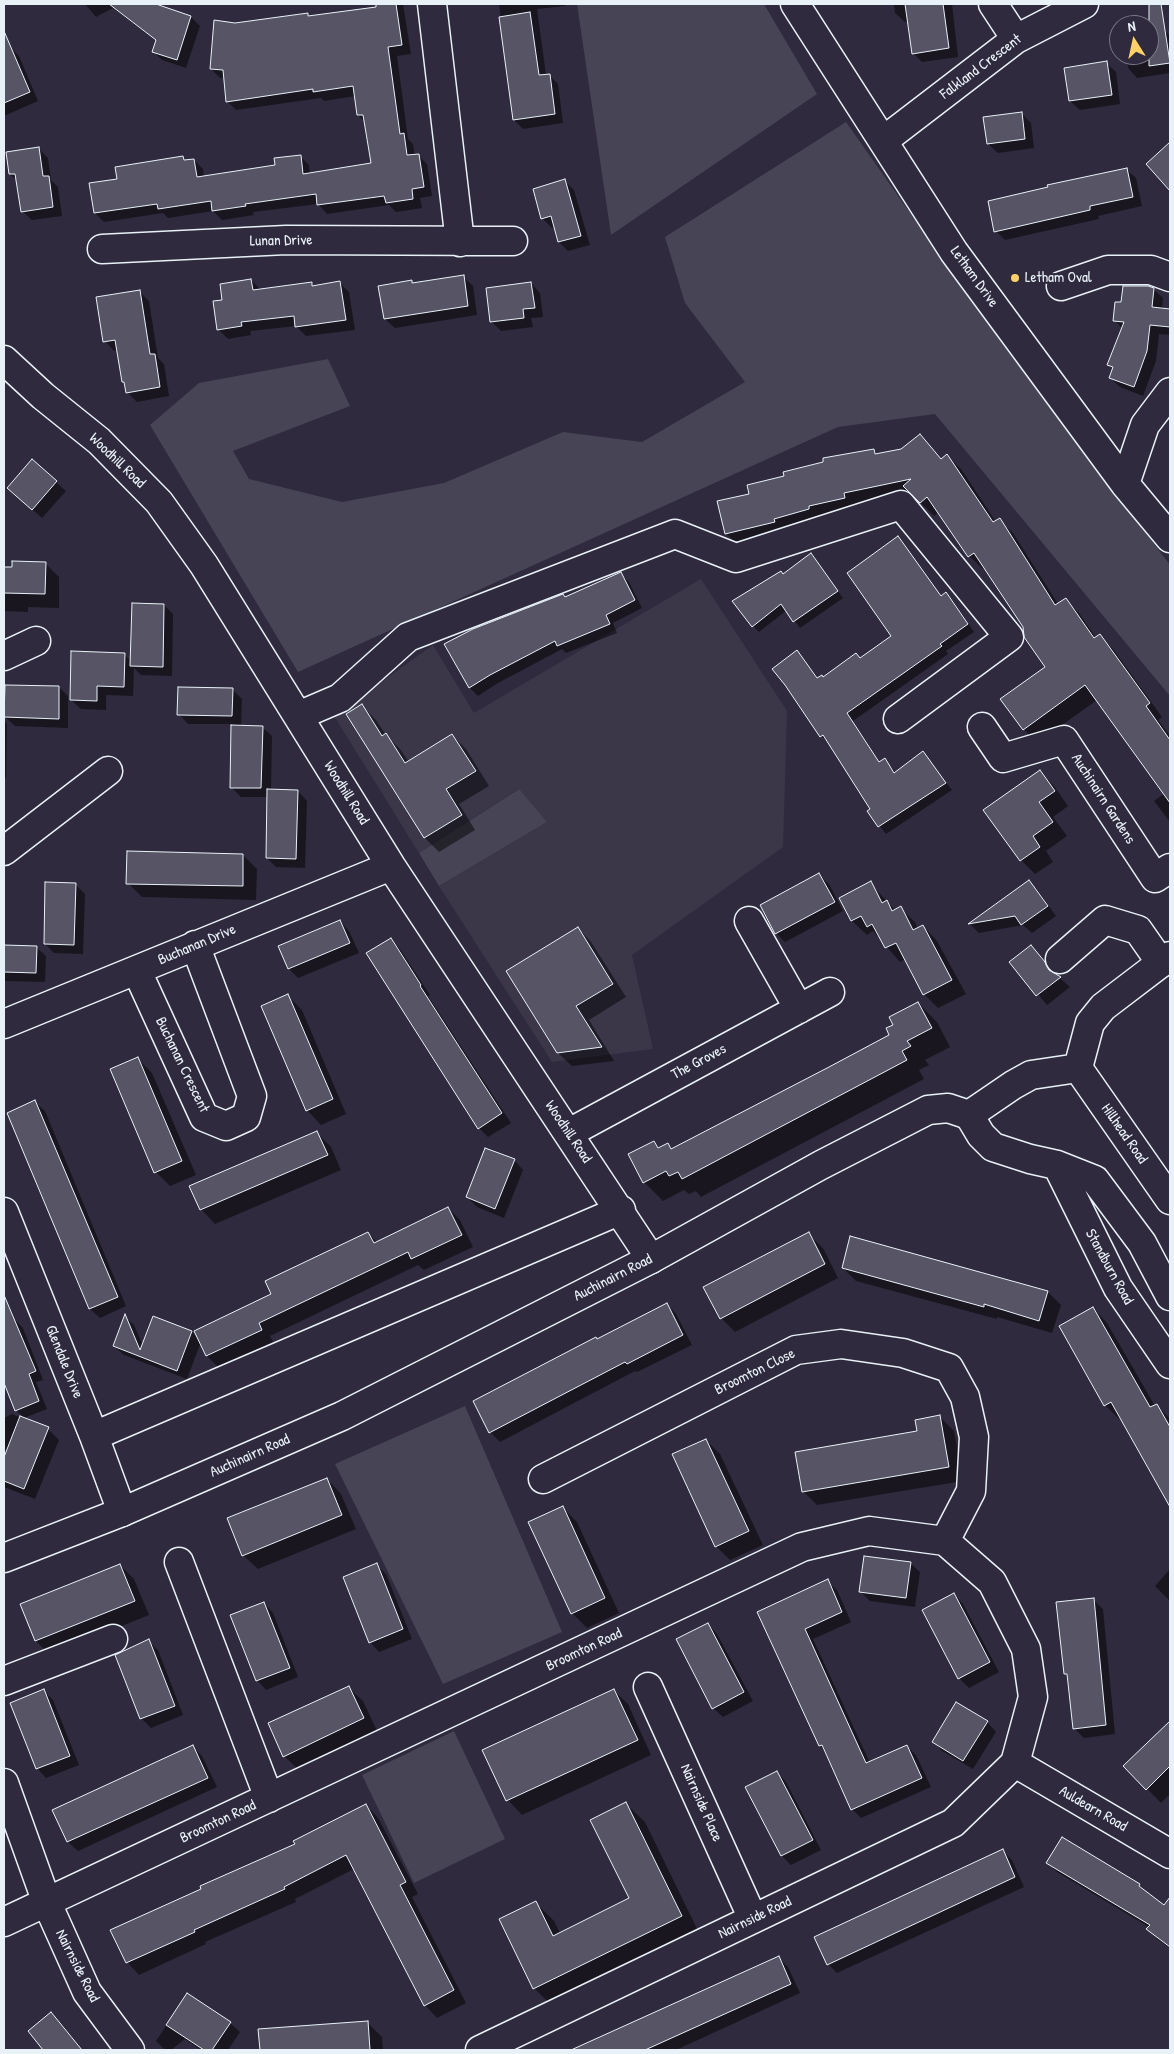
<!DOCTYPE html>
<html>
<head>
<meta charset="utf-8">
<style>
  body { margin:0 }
  #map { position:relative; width:1174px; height:2054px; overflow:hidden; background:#2f2a3d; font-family:"Patrick Hand",sans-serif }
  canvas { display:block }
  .frame { position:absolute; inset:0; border:5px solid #e8f1f8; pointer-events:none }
  .north { position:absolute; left:1109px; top:15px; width:50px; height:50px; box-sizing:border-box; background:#2f2a3d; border:1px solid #797a88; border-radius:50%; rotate:350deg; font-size:14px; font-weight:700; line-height:20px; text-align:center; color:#e8f1f8 }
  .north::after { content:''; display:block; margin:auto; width:18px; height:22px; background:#ffd166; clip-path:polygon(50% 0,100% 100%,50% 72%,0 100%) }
</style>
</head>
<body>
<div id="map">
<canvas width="1174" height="2054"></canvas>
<div class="frame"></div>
<div class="north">N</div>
</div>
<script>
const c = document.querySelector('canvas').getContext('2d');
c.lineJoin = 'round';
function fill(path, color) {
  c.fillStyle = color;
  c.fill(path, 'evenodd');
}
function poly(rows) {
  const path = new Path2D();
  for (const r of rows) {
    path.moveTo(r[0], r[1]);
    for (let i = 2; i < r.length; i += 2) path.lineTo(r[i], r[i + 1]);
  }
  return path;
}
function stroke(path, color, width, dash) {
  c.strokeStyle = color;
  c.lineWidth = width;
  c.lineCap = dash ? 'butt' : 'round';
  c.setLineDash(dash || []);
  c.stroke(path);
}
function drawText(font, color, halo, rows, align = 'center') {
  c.font = font + ' "Patrick Hand",sans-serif';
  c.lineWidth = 4;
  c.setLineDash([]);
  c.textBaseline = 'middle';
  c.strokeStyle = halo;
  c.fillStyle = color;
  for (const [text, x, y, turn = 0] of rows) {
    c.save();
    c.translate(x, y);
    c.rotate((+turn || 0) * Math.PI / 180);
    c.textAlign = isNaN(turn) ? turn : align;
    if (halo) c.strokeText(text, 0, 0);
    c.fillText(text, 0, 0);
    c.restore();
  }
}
fill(poly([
  [701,579,787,711,783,847,632,955,653,1049,552,1062,439,886,547,822,518,789,419,853,334,716,433,645,474,713]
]), '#3b3749');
fill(poly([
  [577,4,764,4,817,94,611,235],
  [846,122,1006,349,1170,565,1170,696,935,414,838,427,298,672,150,425,199,383,328,359,350,406,233,451,249,479,342,502,444,483,563,432,642,442,745,382,685,303,665,237],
  [519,789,547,822,439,886,419,853],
  [465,1406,562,1632,443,1684,335,1464],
  [454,1731,505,1839,414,1883,362,1775]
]), '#464455');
fill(poly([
  [85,4,160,4,166,8,191,17,200,26,186,68,162,60,153,51,157,41,113,8,96,17],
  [377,4,403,4,411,54,397,56,408,139,413,144,415,156,418,155,427,164,432,196,420,198,422,208,396,212,389,205,327,214,318,204,253,212,254,215,222,220,213,211,168,218,163,213,104,222,95,213,119,180,183,157,187,161,194,160,203,169,204,177,277,166,300,156,309,165,310,174,372,164,366,123,358,115,355,96,324,101,321,98,236,110,227,101,225,78,220,78,211,69,235,24,377,8],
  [499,4,565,4,565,6,537,9,546,75,549,75,558,84,563,123,523,129,514,120],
  [894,4,952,4,958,57,922,62,913,53,908,22,905,22,895,13],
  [1164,30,1170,36,1170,73,1137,78,1128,68,1126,55,1149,55,1149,32],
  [10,47,19,56,38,101,4,116,4,49],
  [1106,63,1116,72,1120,104,1080,110,1070,101],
  [1021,113,1031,123,1034,148,998,153,988,144],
  [39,149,48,158,51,180,58,187,62,216,32,220,22,211,17,181,10,174],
  [1126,169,1136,178,1142,206,1098,216,1099,219,1005,240,996,231],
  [565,181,574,190,590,245,568,251,559,242,555,227,552,228,542,218],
  [463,277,473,286,477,315,395,328,385,319,411,281,414,284],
  [251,280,261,290,311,283,315,286,340,283,349,292,355,330,306,336,296,326,250,331,251,335,228,339,218,329,224,301],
  [531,283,540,293,543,317,531,318,533,327,501,331,492,322],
  [1153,289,1163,298,1162,309,1170,311,1170,335,1159,334,1156,361,1143,396,1120,387,1110,378,1113,369,1109,365,1122,328,1114,320,1122,304],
  [139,291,149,301,158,358,164,364,169,396,137,402,127,392,118,350,114,351,105,341],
  [920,436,942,460,947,456,961,469,996,522,999,520,1013,533,1058,604,1065,599,1079,613,1096,638,1100,636,1113,649,1162,717,1158,720,1170,736,1170,822,1154,801,1165,793,1097,700,1037,743,1024,729,1047,667,1024,626,985,568,983,569,969,556,939,512,934,516,913,495,857,506,739,547,726,533,750,494,786,477,874,451,878,455,901,451],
  [56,482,66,491,42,518,18,497],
  [898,538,942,597,946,594,953,601,974,632,946,651,948,654,853,721,880,763,885,760,896,773,923,753,952,790,886,834,868,811,872,809,829,742,821,736,797,652,818,678,823,678,860,659,893,636],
  [811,555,843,598,800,628,787,610,759,632,753,626,783,575],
  [45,563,59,577,59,608,28,607,28,612,4,611,4,568,13,568],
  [621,574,629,582,642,608,613,623,617,633,566,653,562,649,498,683,478,696,470,688,446,645,566,598],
  [164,605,173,614,172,676,141,675,134,668,133,696,106,695,106,710,81,709,71,700,124,654,131,661],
  [59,687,68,696,68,728,15,726,5,717],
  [232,689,242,699,241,726,262,727,272,736,271,790,298,791,307,801,305,868,276,867,267,858,268,797,241,797,231,787,233,724,188,724,179,714],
  [362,706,376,720,386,735,400,749,409,762,452,735,466,749,489,786,459,804,475,830,439,852,425,838,348,715],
  [4,720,7,724,6,778,4,778],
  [1039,771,1054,786,1068,806,1053,817,1067,836,1046,851,1053,862,1035,874,1021,860,985,810],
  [243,855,257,869,256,900,142,897,128,883],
  [819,875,829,884,843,911,785,942,776,933],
  [1029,881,1038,891,1056,916,1032,933,1023,925,979,933,970,924],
  [870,883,895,910,900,908,915,922,918,929,923,926,937,941,966,994,938,1008,924,994,905,959,900,962,873,931,867,935,852,921,841,898],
  [75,884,85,894,83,954,54,953,45,944],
  [340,921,349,931,359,953,298,978,289,969],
  [578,928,591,942,626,997,589,1020,614,1061,572,1066,558,1053],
  [391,939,400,949,430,995,428,996,511,1123,488,1137,479,1128],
  [4,946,36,947,46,956,45,982,4,981],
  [1031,947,1055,974,1070,987,1047,1005,1011,962],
  [288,996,302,1010,346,1114,321,1125,307,1110],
  [918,1003,937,1022,950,1047,925,1060,929,1065,919,1070,924,1079,701,1197,696,1191,689,1194,684,1190,663,1201,644,1182,654,1142,660,1149,668,1145,672,1149,891,1035,894,1026],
  [138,1059,152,1073,196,1175,170,1186,156,1172],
  [35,1102,45,1111,126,1306,100,1318,90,1309,9,1113],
  [317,1133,331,1147,341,1170,215,1224,201,1209],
  [514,1160,523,1170,504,1218,477,1207,467,1197],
  [448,1208,460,1220,473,1247,424,1270,418,1265,270,1336,273,1342,219,1368,207,1356,201,1342,187,1379,124,1355,114,1346,125,1316,134,1325,143,1346,153,1318,192,1332,199,1340,368,1233,377,1242],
  [808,1234,823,1248,838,1278,735,1332,721,1318],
  [851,1237,1048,1292,1061,1305,1052,1333,997,1317,997,1319,856,1281,843,1268],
  [667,1304,676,1314,692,1345,637,1372,635,1371,500,1442,490,1432,598,1340],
  [1093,1308,1107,1323,1155,1406,1157,1405,1170,1419,1170,1503,1121,1418,1119,1419,1105,1405],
  [15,1320,23,1328,43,1380,36,1382,47,1409,24,1418,16,1410,4,1375,4,1324],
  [12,1414,48,1429,59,1440,35,1499,4,1487,4,1418],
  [940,1417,954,1431,963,1481,817,1505,803,1491,919,1432],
  [706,1440,720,1454,763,1545,730,1560,716,1546],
  [327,1479,341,1494,356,1529,258,1569,243,1555],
  [562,1507,577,1522,619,1613,587,1628,572,1613,530,1522],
  [910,1563,920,1572,915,1607,870,1601,861,1592],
  [120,1565,134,1579,149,1615,50,1655,36,1641,22,1605],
  [377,1565,386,1574,412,1639,379,1652,370,1642],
  [1170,1569,1170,1601,1155,1586],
  [827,1581,837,1590,851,1622,813,1639,870,1763,907,1746,916,1755,931,1787,861,1818,852,1809,826,1752,820,1746,758,1612],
  [954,1594,963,1604,999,1672,969,1688,959,1678],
  [1093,1600,1103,1609,1115,1734,1084,1738,1074,1728,1069,1677,1065,1673],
  [264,1603,273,1613,298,1677,266,1690,257,1680],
  [708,1624,717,1634,753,1701,723,1717,713,1708],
  [148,1641,158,1650,183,1715,151,1728,141,1718],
  [348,1687,363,1701,378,1733,299,1770,284,1756],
  [613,1690,628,1704,651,1755,522,1815,508,1800,484,1750],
  [44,1691,53,1700,79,1765,46,1778,37,1768],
  [987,1722,996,1732,973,1769,942,1751,933,1741],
  [1170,1722,1170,1794,1161,1803,1125,1766],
  [193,1747,202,1756,217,1787,78,1851,68,1842,54,1811],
  [777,1772,786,1782,821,1850,791,1865,782,1856,747,1788],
  [626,1804,645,1822,700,1935,553,2007,534,1988,535,1902,554,1921,560,1933,630,1899],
  [366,1805,378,1818,418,1894,412,1897,466,2003,437,2018,425,2005,354,1869,295,1899,296,1902,205,1942,206,1944,139,1975,127,1962,296,1845],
  [1063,1839,1140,1885,1149,1895,1170,1911,1170,1948,1157,1939,1148,1929,1149,1927,1057,1872,1048,1863],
  [1003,1851,1012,1860,1024,1887,837,1973,828,1964],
  [778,1957,788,1967,800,1993,676,2050,579,2050],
  [187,1994,230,2023,240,2032,228,2050,201,2050,185,2039,171,2050,165,2050,156,2041],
  [51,2014,61,2023,82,2050,45,2050,29,2031],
  [368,2023,382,2037,383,2050,261,2050,260,2030]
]), '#0007');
const building = poly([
  [109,4,156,4,191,16,177,60,152,52,156,40,109,4],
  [376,4,396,4,402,45,388,47,400,134,404,133,407,155,419,154,424,187,412,189,413,199,386,203,384,196,317,205,316,194,245,204,246,206,212,211,211,201,158,209,157,204,94,213,89,183,117,179,115,167,183,156,184,160,194,159,197,177,275,165,274,158,301,155,303,174,371,163,363,115,357,115,353,86,313,92,313,89,226,102,223,70,210,69,214,20,235,23,308,13,308,16,376,7,376,4],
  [905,4,943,4,949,48,912,54,905,4],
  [1149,4,1161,4,1170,63,1149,66,1149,4],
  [530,12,539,75,550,74,555,114,513,120,499,17,530,12],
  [4,31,30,92,4,103,4,31],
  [1107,61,1112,95,1069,101,1064,68,1107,61],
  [1022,112,1025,139,987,144,983,117,1022,112],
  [1170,142,1170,191,1146,164,1170,142],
  [39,147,43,176,49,176,53,207,21,212,15,174,9,174,6,152,39,147],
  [1127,168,1133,197,1090,206,1090,210,994,232,988,201,1048,187,1047,185,1127,168],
  [565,179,581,236,558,242,551,216,541,219,533,189,565,179],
  [464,275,468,306,384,319,378,286,412,280,412,283,464,275],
  [251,279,253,290,312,282,312,286,340,281,346,320,295,327,294,316,241,322,242,326,217,330,213,301,222,300,220,284,251,279],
  [531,282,535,308,523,309,524,318,490,322,486,288,531,282],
  [1123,286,1148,286,1154,288,1152,307,1170,309,1170,327,1150,325,1147,351,1134,387,1109,378,1113,367,1107,365,1124,322,1113,321,1115,302,1121,302,1123,286],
  [140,290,150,354,155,354,160,387,126,393,124,382,122,382,115,340,103,342,96,297,140,290],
  [920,434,941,459,947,454,993,522,1000,518,1055,605,1066,598,1094,638,1100,634,1150,703,1146,706,1170,740,1170,803,1085,685,1023,730,1000,699,1045,667,1024,637,1023,627,974,553,968,557,927,497,920,503,903,486,911,479,844,493,845,498,809,506,809,509,774,519,775,522,725,534,717,501,749,494,747,485,784,476,783,472,823,462,823,458,874,449,875,454,901,449,920,434],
  [32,459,57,481,32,510,7,488,32,459],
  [898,536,941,596,946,592,968,624,940,644,942,646,847,713,879,762,885,758,894,773,923,751,946,783,878,827,867,811,870,809,823,735,820,737,785,685,772,669,797,650,817,678,822,675,823,677,856,653,860,658,891,636,847,573,898,536],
  [811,553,838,591,793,622,781,604,752,627,732,601,781,571,783,574,811,553],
  [12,561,46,562,45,594,4,593,4,567,12,567,12,561],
  [621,572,635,600,606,615,610,624,557,646,555,641,490,675,469,688,444,644,473,629,563,594,565,597,621,572],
  [132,603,164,604,163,667,130,666,132,603],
  [71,651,125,653,124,687,97,686,97,701,70,700,71,651],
  [5,685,59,686,59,719,4,717,5,685],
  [178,687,233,688,232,716,177,715,178,687],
  [362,704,382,736,386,733,405,763,452,734,476,771,446,789,462,815,424,838,346,714,362,704],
  [231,725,263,726,261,788,230,788,231,725],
  [1040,770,1055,791,1039,802,1053,822,1033,836,1040,847,1020,861,983,810,1040,770],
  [267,789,298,790,296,859,266,858,267,789],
  [127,851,243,854,243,886,126,884,127,851],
  [819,873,835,902,775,934,760,905,819,873],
  [1029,880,1048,906,1021,925,1015,916,968,924,1029,880],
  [871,881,882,903,887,900,892,911,901,906,913,930,923,925,952,980,923,995,896,943,885,948,872,924,867,927,861,916,851,921,839,898,871,881],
  [45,882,76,883,74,945,44,944,45,882],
  [340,920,350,943,288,969,278,946,340,920],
  [578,927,613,984,576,1006,602,1047,557,1053,506,971,578,927],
  [391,938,421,985,420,986,502,1113,478,1129,366,953,391,938],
  [4,945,37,946,36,973,4,972,4,945],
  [1031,945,1045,962,1049,970,1061,977,1036,996,1009,962,1031,945],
  [288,994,333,1099,306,1111,261,1006,288,994],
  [918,1002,932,1028,907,1041,911,1046,902,1051,907,1060,682,1179,678,1172,669,1176,666,1171,643,1183,628,1154,654,1141,658,1148,668,1143,671,1149,829,1067,889,1035,886,1028,893,1025,889,1017,918,1002],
  [138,1057,182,1161,154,1173,110,1069,138,1057],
  [35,1100,118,1297,89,1309,7,1113,35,1100],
  [317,1131,328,1155,200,1210,189,1186,317,1131],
  [485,1148,515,1159,495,1209,466,1197,485,1148],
  [448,1207,462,1235,411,1259,408,1252,259,1323,262,1330,206,1356,194,1331,271,1294,265,1281,368,1232,374,1243,448,1207],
  [809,1232,825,1264,720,1319,703,1287,809,1232],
  [850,1236,1048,1291,1039,1321,984,1304,984,1307,842,1268,850,1236],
  [4,1295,36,1371,29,1374,39,1401,15,1411,4,1383,4,1295],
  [667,1303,683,1335,627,1364,625,1362,489,1433,473,1401,596,1337,597,1339,667,1303],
  [1093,1307,1150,1407,1157,1404,1170,1427,1170,1507,1111,1402,1104,1406,1059,1326,1093,1307],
  [125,1314,140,1350,153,1316,192,1331,177,1371,113,1346,125,1314],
  [940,1415,949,1467,802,1492,795,1452,917,1431,915,1420,940,1415],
  [20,1416,49,1427,24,1489,4,1481,4,1457,20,1416],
  [706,1439,749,1531,715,1547,672,1454,706,1439],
  [327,1478,342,1515,242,1556,227,1518,327,1478],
  [563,1506,605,1598,571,1614,528,1522,563,1506],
  [864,1556,911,1562,906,1598,859,1592,864,1556],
  [377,1563,403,1629,369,1643,343,1577,377,1563],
  [120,1564,135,1601,35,1641,20,1604,120,1564],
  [828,1579,842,1612,805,1629,866,1763,907,1745,922,1778,851,1810,822,1745,819,1746,757,1612,828,1579],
  [954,1593,990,1662,958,1679,922,1610,954,1593],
  [1094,1598,1106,1725,1073,1729,1067,1674,1064,1674,1056,1602,1094,1598],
  [264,1602,290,1668,256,1681,230,1615,264,1602],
  [708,1623,744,1692,712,1709,676,1639,708,1623],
  [149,1639,175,1706,140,1719,115,1655,149,1639],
  [349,1686,364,1718,283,1757,268,1723,349,1686],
  [44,1689,70,1756,36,1769,10,1703,44,1689],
  [614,1689,638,1740,506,1801,482,1750,614,1689],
  [956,1702,988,1721,963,1761,932,1742,956,1702],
  [1170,1721,1170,1766,1146,1790,1123,1766,1170,1721],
  [193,1745,208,1778,67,1842,52,1810,193,1745],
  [777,1771,813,1840,781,1856,745,1787,777,1771],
  [626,1802,682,1916,533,1989,499,1919,536,1901,553,1936,629,1898,590,1820,626,1802],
  [366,1804,406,1882,400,1885,454,1990,424,2006,346,1855,284,1887,285,1889,194,1930,195,1932,126,1963,110,1930,201,1889,200,1886,295,1844,293,1841,366,1804],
  [1062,1837,1140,1884,1139,1886,1164,1905,1170,1897,1170,1947,1146,1929,1150,1925,1046,1863,1062,1837],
  [1003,1849,1015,1877,827,1965,814,1937,1003,1849],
  [779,1956,791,1984,645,2050,571,2050,779,1956],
  [187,1993,231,2022,212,2050,204,2050,166,2025,187,1993],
  [51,2012,82,2050,43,2050,28,2031,51,2012],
  [368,2021,370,2050,260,2050,258,2029,368,2021]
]);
fill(building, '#575565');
stroke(building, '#e8f1f8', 1);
const minor = poly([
  [432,4,460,242],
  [795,4,954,252,1125,484,1170,538],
  [993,4,1016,39],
  [883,141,1016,39,1084,4],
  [102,249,286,240,513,241],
  [1061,286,1108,270,1151,270,1170,277],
  [4,360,43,396,99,441,159,502,204,565,391,866,651,1259],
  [1125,484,1145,425,1170,392],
  [4,656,36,641],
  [298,716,340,698,408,637,675,534,736,558,901,505,1009,637,898,719],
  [982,727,1003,758,1064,740,1155,878,1170,868],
  [4,851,108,771],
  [749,921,799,1009],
  [1060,959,1105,920,1138,930,1161,963],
  [137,971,204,1117,226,1126,246,1117,252,1096,195,945],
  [4,1024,391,866],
  [1078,1068,1170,1200],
  [969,1115,981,1135,993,1147,1030,1159,1057,1165,1095,1180,1142,1243,1170,1296],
  [569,1133,830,992],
  [1057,1165,1118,1288,1170,1364],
  [4,1212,94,1436,122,1512],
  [94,1436,621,1210],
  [543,1479,796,1350,841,1344,903,1353,949,1368,965,1397,974,1437,971,1491,945,1541],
  [179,1562,269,1798],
  [4,1681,113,1639],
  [648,1687,753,1919],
  [1015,1763,1170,1854],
  [4,1783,47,1903,87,1992,130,2050],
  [4,1922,802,1547,869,1531,945,1541,992,1582,1026,1649,1033,1697,1015,1763],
  [480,2050,953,1823,1015,1763]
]);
const major = poly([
  [4,1558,122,1512,342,1416,651,1259,821,1165,928,1110,948,1108,969,1115,1013,1085,1031,1075,1078,1068,1090,1023,1103,1007,1170,956]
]);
stroke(minor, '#e8f1f8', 31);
stroke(major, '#e8f1f8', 31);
stroke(minor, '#2f2a3d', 28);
stroke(major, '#2f2a3d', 28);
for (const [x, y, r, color] of [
  [1015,278,5,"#ffd166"]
]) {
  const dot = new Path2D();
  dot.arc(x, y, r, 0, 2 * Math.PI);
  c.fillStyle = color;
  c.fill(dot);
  stroke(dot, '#2f2a3d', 2);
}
drawText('15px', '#e8f1f8', '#2f2a3d', [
  ["Falkland Crescent",981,67,-37],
  ["Lunan Drive",281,241,-1],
  ["Letham Drive",974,277,54],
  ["Woodhill Road",117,461,44],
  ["Woodhill Road",346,793,58],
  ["Auchinairn Gardens",1103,799,57],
  ["Buchanan Drive",197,945,-23],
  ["The Groves",699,1062,-28],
  ["Buchanan Crescent",182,1065,64],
  ["Woodhill Road",568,1132,56],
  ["Hillhead Road",1124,1134,55],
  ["Standburn Road",1109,1267,61],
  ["Auchinairn Road",613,1278,-27],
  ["Glendale Drive",64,1362,68],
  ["Broomton Close",755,1372,-26],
  ["Auchinairn Road",250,1456,-24],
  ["Broomton Road",584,1650,-25],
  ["Nairnside Place",701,1803,66],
  ["Auldearn Road",1093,1809,30],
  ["Broomton Road",218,1822,-25],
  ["Nairnside Road",755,1918,-26],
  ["Nairnside Road",77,1966,63]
]);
drawText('15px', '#e8f1f8', '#2f2a3d', [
  ["Letham Oval",1025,278]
], 'left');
</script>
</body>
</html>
